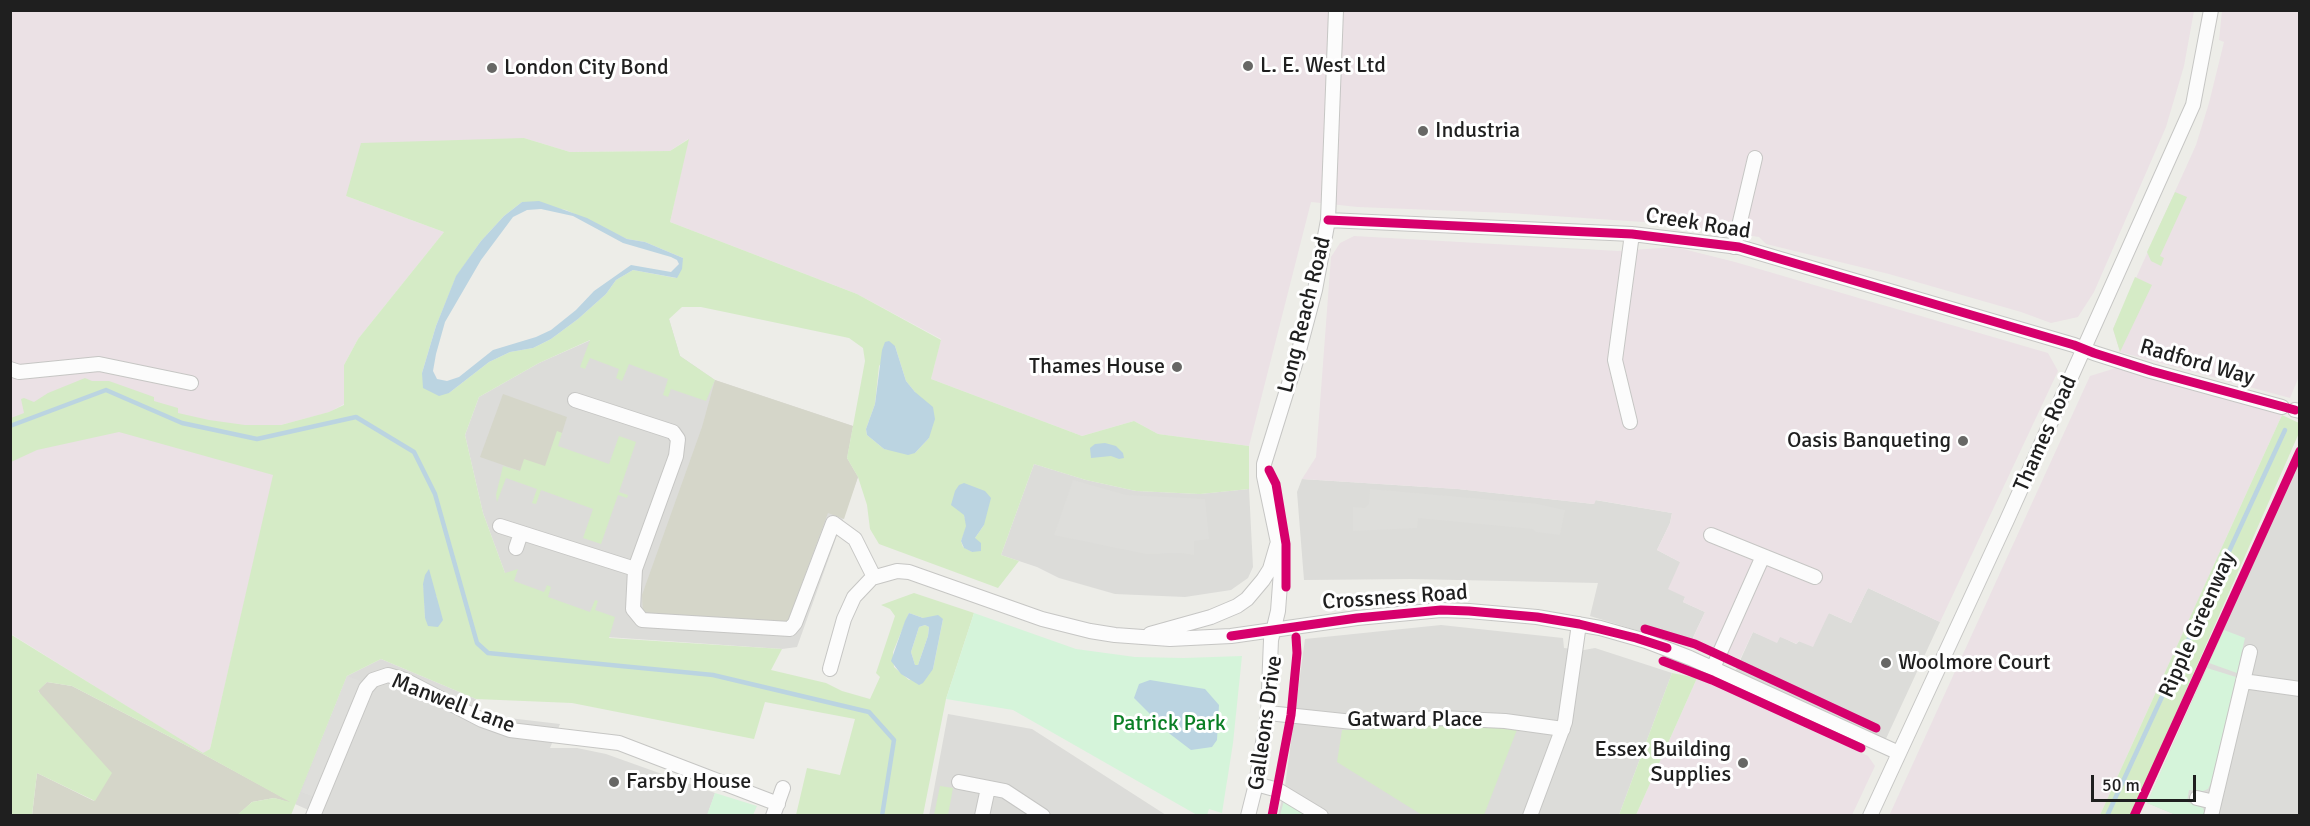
<!DOCTYPE html>
<html>
<head>
<meta charset="utf-8">
<style>
  body { margin:0 }
  #map { position:relative; width:2310px; height:826px; overflow:hidden; background:#edede8; font-family:Signika,sans-serif }
  canvas { display:block }
  .frame { position:absolute; inset:0; border:12px solid #1f1f1f; pointer-events:none }
  .scale { position:absolute; left:2091px; top:775px; width:105px; height:27px; box-sizing:border-box; border:3px solid #1f1f1f; border-top:0; padding-left:8px; font-size:18px; line-height:21px; white-space:nowrap; color:#1f1f1f; -webkit-text-stroke:4px #fff; paint-order:stroke }
</style>
</head>
<body>
<div id="map">
<canvas width="2310" height="826"></canvas>
<div class="frame"></div>
<div class="scale">50 m</div>
</div>
<script>
const c = document.querySelector('canvas').getContext('2d');
c.lineJoin = 'round';
function fill(path, color) {
  c.fillStyle = color;
  c.fill(path, 'evenodd');
}
function poly(rows) {
  const path = new Path2D();
  for (const r of rows) {
    path.moveTo(r[0], r[1]);
    for (let i = 2; i < r.length; i += 2) path.lineTo(r[i], r[i + 1]);
  }
  return path;
}
function stroke(path, color, width, dash) {
  c.strokeStyle = color;
  c.lineWidth = width;
  c.lineCap = dash ? 'butt' : 'round';
  c.setLineDash(dash || []);
  c.stroke(path);
}
function drawText(font, color, halo, rows, align = 'center') {
  c.font = font + ' Signika,sans-serif';
  c.lineWidth = 6;
  c.setLineDash([]);
  c.textBaseline = 'middle';
  c.strokeStyle = halo;
  c.fillStyle = color;
  for (const [text, x, y, turn = 0] of rows) {
    c.save();
    c.translate(x, y);
    c.rotate((+turn || 0) * Math.PI / 180);
    c.textAlign = isNaN(turn) ? turn : align;
    if (halo) c.strokeText(text, 0, 0);
    c.fillText(text, 0, 0);
    c.restore();
  }
}
fill(poly([
  [669,319,680,356,715,380,853,426,847,458,858,477,797,647,782,649,549,633,505,573,483,513,465,435,479,397,539,363,591,340],
  [2299,458,2299,815,2176,815,2147,803],
  [1034,464,1086,480,1136,491,1200,494,1249,489,1253,567,1248,578,1231,590,1185,597,1115,594,1059,578,1037,567,1001,555],
  [1302,479,1458,489,1594,504,1595,500,1672,513,1670,523,1657,550,1680,562,1685,597,1683,602,1705,612,1689,646,1590,616,1598,583,1411,579,1304,580,1297,492],
  [1868,588,1940,622,1884,743,1734,674,1753,632,1777,642,1780,636,1796,644,1829,613,1851,623],
  [1441,625,1563,638,1564,648,1584,650,1595,648,1672,673,1619,815,1278,816,1285,786,1305,639],
  [381,659,476,699,473,708,509,718,560,724,550,748,577,748,606,754,715,793,707,816,322,816,295,804,347,676],
  [948,714,1032,729,1166,815,929,816]
]), '#dcdcd9');
fill(poly([
  [10,11,2194,11,2184,66,2166,127,2094,292,2078,317,2051,323,2021,312,1889,274,1766,244,1759,237,1673,224,1509,213,1358,207,1311,202,1249,446,1158,434,1134,421,1082,436,931,379,941,339,857,294,670,222,688,139,670,151,570,152,524,138,346,196,444,232,358,339,344,365,344,404,330,412,281,425,274,475,210,749,203,754,11,634],
  [2222,11,2299,11,2300,374,2290,398,2120,352,2113,329,2196,145,2209,103,2224,42,2219,40],
  [1354,236,1618,251,1675,247,1735,262,2048,353,2058,371,1940,622,1868,588,1851,623,1829,613,1813,647,1798,641,1797,644,1780,637,1777,643,1753,632,1740,659,1692,640,1705,612,1683,602,1685,597,1668,589,1680,562,1657,550,1670,523,1672,513,1596,500,1594,504,1458,489,1302,479,1316,457,1331,257,1340,243],
  [2116,368,2282,415,2100,815,1889,816,2090,376],
  [1697,678,1868,756,1875,766,1852,815,1636,815]
]), '#ebe1e5');
fill(poly([
  [715,380,853,426,847,458,858,477,844,519,828,513,786,626,643,616,642,595,702,427],
  [503,394,567,417,562,433,557,432,546,466,520,471,480,457],
  [47,682,72,686,203,754,295,804,274,798,252,802,237,816,32,816,37,773,94,801,38,690]
]), '#d5d6c9');
fill(poly([
  [524,138,570,152,670,151,689,139,670,222,857,294,941,340,931,379,1082,436,1134,421,1158,434,1249,446,1249,489,1200,494,1136,491,1086,480,1034,464,1001,555,1019,561,998,588,879,544,870,529,867,505,858,477,847,458,865,361,863,348,849,338,701,307,682,307,669,319,680,356,715,380,706,401,671,389,668,397,663,395,668,379,629,364,622,381,616,378,619,369,590,358,585,369,580,367,590,340,539,363,479,397,465,435,483,513,505,573,518,569,514,581,544,592,547,585,551,587,548,597,590,612,595,600,598,601,595,610,615,617,609,638,782,649,771,670,826,683,842,691,870,699,880,677,876,673,895,616,890,609,881,605,914,593,974,613,946,699,923,815,796,815,807,768,840,775,855,719,765,702,754,739,572,703,476,699,381,659,347,676,291,815,237,815,252,802,274,798,290,802,203,754,72,686,47,682,38,691,112,773,95,801,37,773,32,815,11,815,10,634,203,753,210,749,273,475,119,432,37,450,11,462,11,418,24,413,21,399,24,398,34,402,48,393,85,378,92,381,109,381,154,397,154,401,178,408,178,413,209,420,245,425,281,425,329,412,344,405,344,365,358,339,444,232,346,196,361,143],
  [522,202,566,210,627,239,645,242,683,258,676,278,633,270,616,280,606,294,578,319,551,339,533,348,510,352,489,362,449,393,422,373,436,326,456,277,481,241,504,216],
  [895,346,906,381,915,392,929,438,915,453,884,449,867,435,866,429,875,404,879,366],
  [964,515,984,525,975,538,972,552,963,547,961,541,967,526],
  [423,584,437,597,425,619,424,591],
  [909,613,923,618,943,619,933,669,909,680,894,667,893,652],
  [2175,192,2187,197,2160,256,2164,258,2161,266,2151,261,2147,252],
  [2135,277,2152,285,2120,352,2113,329],
  [2282,415,2299,423,2299,433,2137,802,2130,815,2100,815],
  [557,431,562,433,558,446,609,464,619,436,636,442,619,492,628,495,627,498,618,495,601,544,583,538,593,509,541,490,536,504,532,503,537,489,506,478,497,502,496,495,503,466,520,471,524,459,545,466],
  [925,625,929,627,928,636,918,665,915,665,911,652,919,627],
  [1672,673,1697,678,1636,815,1619,815],
  [1429,724,1518,727,1484,815,1422,815,1337,762,1342,730],
  [940,786,953,788,948,815,934,815]
]), '#d5ebc6');
fill(poly([
  [974,613,1076,649,1135,657,1184,658,1242,656,1233,743,1222,813,1209,809,1207,815,1197,815,1013,710,946,699],
  [2224,630,2245,638,2237,673,2209,663],
  [2207,668,2236,677,2211,783,2208,789,2203,791,2189,790,2187,802,2203,808,2205,815,2176,815,2147,803],
  [715,793,757,806,753,815,707,815],
  [1284,800,1308,816,1280,816]
]), '#d5f4da');
fill(poly([
  [1073,480,1126,495,1205,499,1209,539,1194,541,1194,555,1181,553,1146,554,1054,535],
  [1370,489,1538,504,1565,510,1560,535,1536,532,1533,529,1418,518,1417,528,1353,531,1353,507,1364,508,1369,504],
  [347,676,366,683,319,799,301,792]
]), '#dededb');
fill(poly([
  [539,201,587,218,627,239,645,242,683,258,682,269,677,278,633,270,616,280,606,294,578,319,551,339,533,348,510,352,489,362,449,393,439,396,423,388,422,373,436,326,456,276,481,241,504,216,522,202],
  [541,209,573,216,623,243,671,257,677,260,679,264,671,272,631,265,594,291,576,310,551,330,536,337,493,350,459,377,447,381,437,379,433,371,436,354,445,322,481,260,513,217,527,210],
  [889,341,895,346,906,381,915,392,933,407,935,419,929,438,915,453,908,455,884,449,867,435,866,429,875,404,882,350,885,342],
  [1105,443,1116,446,1123,453,1124,458,1119,459,1111,456,1091,458,1090,448,1095,444],
  [964,483,985,491,991,498,984,525,975,538,981,543,981,551,972,552,964,548,961,541,966,526,964,515,951,505,955,491,959,485],
  [429,569,443,620,438,627,428,626,425,618,423,584,425,575],
  [909,613,923,618,938,615,943,619,933,669,923,683,919,685,901,674,891,661,905,621],
  [925,625,929,627,928,636,918,665,915,665,911,652,919,627],
  [1150,680,1205,689,1219,705,1217,740,1212,747,1191,750,1170,734,1134,698,1139,684]
]), '#bbd4e1');
stroke(poly([
  [10,426,106,390,182,423,257,439,356,417,414,452,435,494,477,643,488,653,713,675,869,712,894,740,882,816],
  [2107,816,2285,430]
]), '#bbd4e1', 4.5);
const street = poly([
  [1328,220,1632,234,1739,247,2074,345,2094,353,2151,371,2282,407],
  [1734,247,1755,158],
  [10,369,19,372,99,364,191,383],
  [575,400,673,432,678,439,676,456,635,569,633,609,642,620,790,629,795,623,833,523,855,539,874,577],
  [2295,410,2300,411],
  [1630,422,1615,360,1632,234],
  [500,526,635,569],
  [1711,535,1763,556],
  [516,548,521,533],
  [1150,634,1211,617,1237,606,1247,599,1263,580,1270,569,1277,545],
  [1713,668,1763,556,1815,577],
  [830,669,844,619,854,597,872,578,897,571,909,572,1042,619,1090,631,1115,635,1170,639,1231,636,1357,618,1441,610,1469,611,1537,617,1600,628,1646,641,1690,658,1899,753],
  [2243,681,2300,689],
  [1268,713,1353,722,1441,718,1505,721,1563,729],
  [959,782,1005,791,1043,816],
  [1256,784,1278,790,1321,816],
  [2197,798,2214,802],
  [313,816,366,688,373,680,388,675,405,680,482,720,510,730,619,743,778,804],
  [773,816,783,788],
  [982,816,988,788],
  [1248,816,1256,784,1268,713,1271,640,1278,611,1281,571,1280,552,1264,476,1264,464,1297,358,1315,290,1328,220,1336,10],
  [1530,816,1565,722,1579,624],
  [1870,816,2007,520,2193,105,2211,10],
  [2211,816,2250,652]
]);
stroke(street, '#c6c6c4', 16);
stroke(street, '#fcfcfc', 14);
stroke(poly([
  [1328,220,1632,234,1739,247,2074,345,2094,353,2151,371,2295,410],
  [1269,470,1276,484,1286,544,1286,587],
  [1645,629,1695,644,1719,655,1876,728],
  [1231,636,1357,618,1441,610,1469,611,1537,617,1579,624,1636,638,1667,648],
  [1663,661,1712,680,1861,748],
  [1272,816,1291,715,1297,653,1296,637],
  [2134,816,2300,451]
]), '#d6006c', 9);
for (const [x, y, r, color] of [
  [1248,66,6,"#676765"],
  [492,68,6,"#676765"],
  [1423,131,6,"#676765"],
  [1177,367,6,"#676765"],
  [1963,441,6,"#676765"],
  [1886,663,6,"#676765"],
  [1743,763,6,"#676765"],
  [614,782,6,"#676765"]
]) {
  const dot = new Path2D();
  dot.arc(x, y, r, 0, 2 * Math.PI);
  c.fillStyle = color;
  c.fill(dot);
  stroke(dot, '#fff', 2);
}
drawText('22px', '#1f1f1f', '#fff', [
  ["L. E. West Ltd",1260,66],
  ["London City Bond",504,68],
  ["Industria",1435,131],
  ["Thames House",1165,367,"right"],
  ["Oasis Banqueting",1951,441,"right"],
  ["Woolmore Court",1898,663],
  ["Essex Building",1731,750,"right"],
  ["Supplies",1731,775,"right"],
  ["Farsby House",626,782]
], 'left');
drawText('22px', '#1f1f1f', '#fff', [
  ["Creek Road",1698,224,9],
  ["Long Reach Road",1305,315,-76],
  ["Radford Way",2197,363,16],
  ["Thames Road",2046,434,-66],
  ["Crossness Road",1395,598,-4],
  ["Ripple Greenway",2198,625,-66],
  ["Manwell Lane",453,704,21],
  ["Gatward Place",1415,720],
  ["Galleons Drive",1266,723,-82]
]);
drawText('22px', '#0a7f25', '#fff', [
  ["Patrick Park",1169,724]
]);
</script>
</body>
</html>
